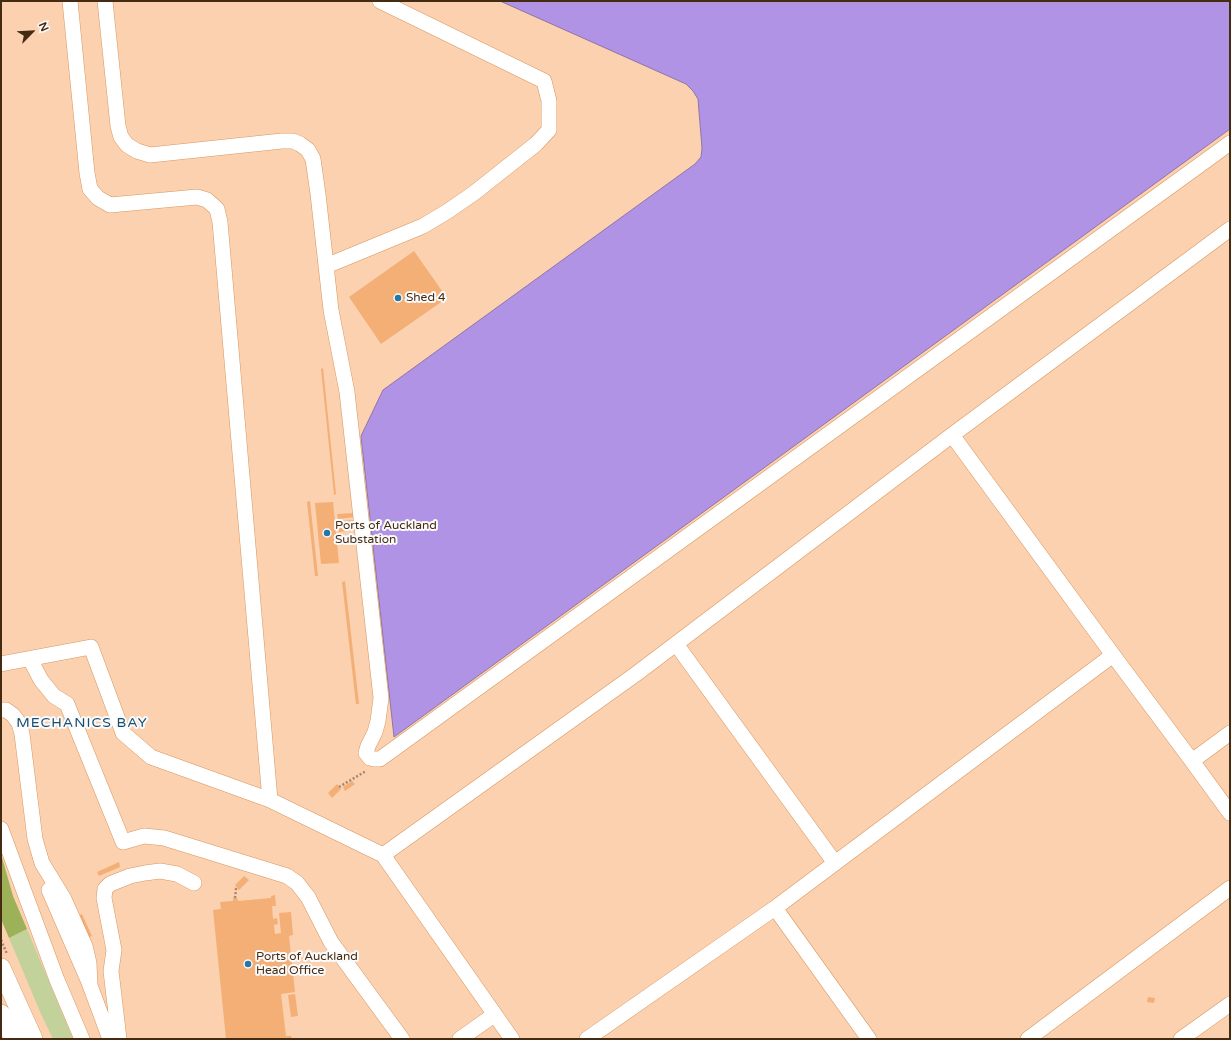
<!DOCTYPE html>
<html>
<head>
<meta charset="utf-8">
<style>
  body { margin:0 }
  #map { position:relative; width:1231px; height:1040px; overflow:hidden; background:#fbd1b0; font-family:"Varela Round",sans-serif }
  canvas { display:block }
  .frame { position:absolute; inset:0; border:2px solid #462b13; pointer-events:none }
  .north { position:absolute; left:12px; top:12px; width:40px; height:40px; -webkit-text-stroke:3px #fbfbfb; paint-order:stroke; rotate:66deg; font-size:11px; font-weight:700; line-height:16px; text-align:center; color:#462b13 }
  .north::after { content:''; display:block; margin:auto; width:14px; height:18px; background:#462b13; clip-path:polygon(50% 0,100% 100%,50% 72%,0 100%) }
</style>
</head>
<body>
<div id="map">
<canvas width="1231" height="1040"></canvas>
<div class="frame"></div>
<div class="north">N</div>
</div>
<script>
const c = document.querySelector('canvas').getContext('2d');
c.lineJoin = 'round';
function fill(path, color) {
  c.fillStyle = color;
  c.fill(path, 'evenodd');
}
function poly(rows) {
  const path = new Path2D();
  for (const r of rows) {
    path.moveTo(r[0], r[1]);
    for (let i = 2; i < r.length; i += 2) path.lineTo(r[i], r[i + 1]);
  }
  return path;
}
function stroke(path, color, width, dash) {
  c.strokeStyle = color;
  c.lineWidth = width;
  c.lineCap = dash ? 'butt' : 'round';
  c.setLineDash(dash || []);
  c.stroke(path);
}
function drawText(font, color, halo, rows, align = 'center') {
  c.font = font + ' "Varela Round",sans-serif';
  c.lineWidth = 4;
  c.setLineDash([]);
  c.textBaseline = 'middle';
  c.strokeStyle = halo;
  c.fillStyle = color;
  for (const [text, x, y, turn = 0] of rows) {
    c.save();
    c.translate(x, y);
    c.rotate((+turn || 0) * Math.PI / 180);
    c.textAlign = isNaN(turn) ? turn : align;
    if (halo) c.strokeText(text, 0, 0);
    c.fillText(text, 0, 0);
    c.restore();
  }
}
fill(poly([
  [27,929,73,1039,53,1039,41,1014,9,938]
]), '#c3d29a');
fill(poly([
  [1,854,13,896,27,929,9,938,1,919]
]), '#9db258');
const water = poly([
  [500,1,1230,1,1230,129,394,737,361,436,383,390,695,164,701,157,702,148,698,99,693,91,686,84,500,1]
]);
fill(water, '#b093e4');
stroke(water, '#9074a5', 1);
fill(poly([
  [414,251,447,298,381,344,349,297],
  [323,368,336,494,334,495,321,369],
  [310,501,318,576,315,576,307,502],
  [333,502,339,563,321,564,315,503],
  [354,513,355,517,338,519,337,514],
  [355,520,355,524,338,526,338,521],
  [355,526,356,530,339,532,338,528],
  [345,581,359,704,356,704,342,582],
  [352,781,355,784,345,791,343,787],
  [337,784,341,789,332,798,328,793],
  [119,862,120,867,99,876,97,872],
  [244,876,249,880,239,890,235,885],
  [275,895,276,906,272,906,273,919,277,918,278,924,274,925,275,934,281,933,279,913,291,912,293,935,289,936,295,992,281,994,286,1036,291,1036,292,1039,226,1039,213,910,221,909,220,902,233,901,233,898,237,898,238,901,271,898,271,896],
  [82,914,92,936,88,938,78,916],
  [295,994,298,1016,291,1017,288,995],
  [1148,997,1155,998,1154,1003,1147,1002]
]), '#f3af76');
const minor = poly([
  [70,1,87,173,90,189,98,198,110,205,197,197,207,200,217,209,220,222,270,800,383,855,512,1039],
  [105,1,118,126,121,137,127,145,137,151,150,155,282,141,293,141,300,144,308,150,313,159,318,194,331,310,347,392,381,698,378,721,375,732,368,746,366,753,370,758,374,759,380,759,1230,143],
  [326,266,423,226,448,211,474,193,536,144,549,130,549,101,544,81,380,1],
  [952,435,1113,655],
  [676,644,835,863],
  [30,659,41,680,54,696,67,704,123,842,144,836,164,838,287,876,297,883,308,897,331,942,402,1039],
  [1,664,91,647,123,733,151,757,270,800],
  [1,710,6,710,13,715,19,723,22,734,35,839,42,863,64,899,85,946,89,963,90,985],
  [1230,733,1192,761,1230,813],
  [1,829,57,980,82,1039],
  [383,855,636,674,952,435,1230,229],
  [49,890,88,980,110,1039],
  [775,908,1113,655,1192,761],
  [119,1039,111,971,114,950,104,898,105,889,110,884,130,876,145,873,160,871,177,874,194,883],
  [460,1039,494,1015],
  [587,1039,775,908,869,1039],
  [1028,1039,1230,888],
  [1181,1039,1230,1004]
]);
const major = poly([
  [1,968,33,1039],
  [1,1014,14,1039]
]);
stroke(minor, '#d8965d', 16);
stroke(major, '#d8965d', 20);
stroke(poly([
  [339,787,366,771],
  [235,898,236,889,237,887],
  [1,940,7,954]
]), '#a98669', 2.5, [2, 2]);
stroke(minor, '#fff', 15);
stroke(major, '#fff', 19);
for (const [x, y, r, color] of [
  [398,298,4,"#2577a8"],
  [327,533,4,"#2577a8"],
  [248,964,4,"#2577a8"]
]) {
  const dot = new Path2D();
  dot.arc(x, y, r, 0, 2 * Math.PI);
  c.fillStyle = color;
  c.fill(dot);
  stroke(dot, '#fbfbfb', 1.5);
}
drawText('12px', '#462b13', '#fbfbfb', [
  ["Shed 4",406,298],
  ["Ports of Auckland",335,526],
  ["Substation",335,540],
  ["Ports of Auckland",256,957],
  ["Head Office",256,971]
], 'left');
c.letterSpacing = '1px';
drawText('14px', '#184f71', '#fbfbfb', [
  ["MECHANICS BAY",82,723]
]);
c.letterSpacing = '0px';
</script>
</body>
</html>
